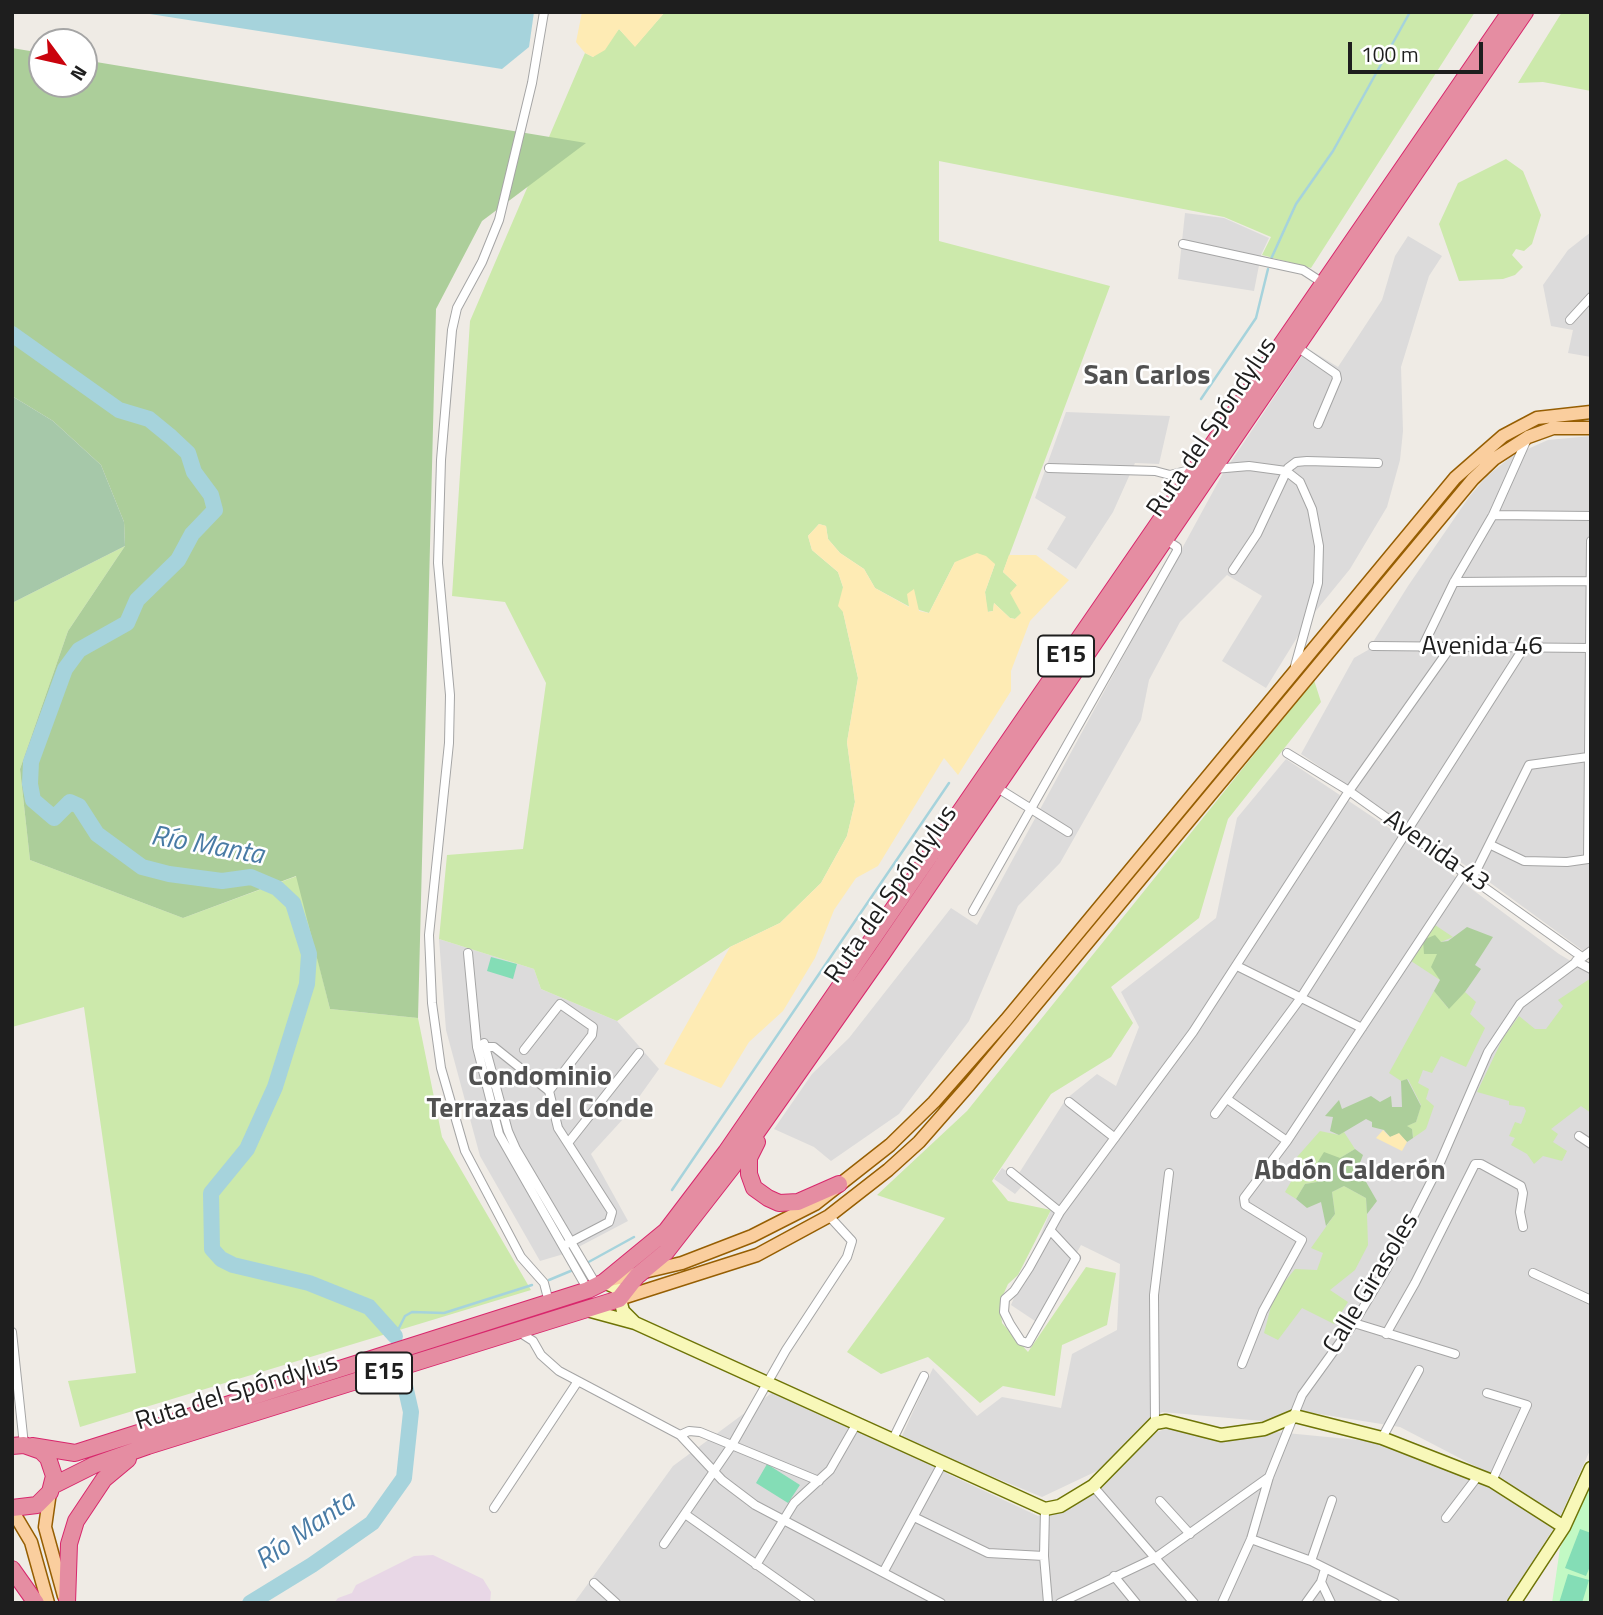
<!DOCTYPE html>
<html>
<head>
<meta charset="utf-8">
<style>
  body { margin:0 }
  #map { position:relative; width:1603px; height:1615px; overflow:hidden; background:#efebe5; font-family:"Titillium Web",sans-serif }
  canvas { display:block }
  .frame { position:absolute; inset:0; border:14px solid #1e1e1e; pointer-events:none }
  .north { position:absolute; left:28px; top:28px; width:70px; height:70px; box-sizing:border-box; background:#fff; border:2px solid #a5a5a5; border-radius:50%; rotate:123deg; font-size:19px; font-weight:700; line-height:28px; text-align:center; color:#1e1e1e }
  .north::after { content:''; display:block; margin:auto; width:24px; height:32px; background:#ca030d; clip-path:polygon(50% 0,100% 100%,50% 72%,0 100%) }
  .scale { position:absolute; left:1348px; top:42px; width:135px; height:32px; box-sizing:border-box; border:4px solid #1e1e1e; border-top:0; padding-left:9px; font-size:21px; line-height:24px; white-space:nowrap; color:#1e1e1e; -webkit-text-stroke:5px #fff; paint-order:stroke }
</style>
</head>
<body>
<div id="map">
<canvas width="1603" height="1615"></canvas>
<div class="frame"></div>
<div class="north">N</div>
<div class="scale">100 m</div>
</div>
<script>
const c = document.querySelector('canvas').getContext('2d');
c.lineJoin = 'round';
function fill(path, color) {
  c.fillStyle = color;
  c.fill(path, 'evenodd');
}
function poly(rows) {
  const path = new Path2D();
  for (const r of rows) {
    path.moveTo(r[0], r[1]);
    for (let i = 2; i < r.length; i += 2) path.lineTo(r[i], r[i + 1]);
  }
  return path;
}
function stroke(path, color, width, dash) {
  c.strokeStyle = color;
  c.lineWidth = width;
  c.lineCap = dash ? 'butt' : 'round';
  c.setLineDash(dash || []);
  c.stroke(path);
}
function drawText(font, color, halo, rows, align = 'center') {
  c.font = font + ' "Titillium Web",sans-serif';
  c.lineWidth = 5;
  c.setLineDash([]);
  c.textBaseline = 'middle';
  c.strokeStyle = halo;
  c.fillStyle = color;
  for (const [text, x, y, turn = 0] of rows) {
    c.save();
    c.translate(x, y);
    c.rotate((+turn || 0) * Math.PI / 180);
    c.textAlign = isNaN(turn) ? turn : align;
    if (halo) c.strokeText(text, 0, 0);
    c.fillText(text, 0, 0);
    c.restore();
  }
}
fill(poly([
  [1185,213,1224,218,1269,238,1261,255,1254,291,1178,279],
  [1591,232,1591,357,1568,353,1573,330,1551,326,1543,285,1568,250],
  [1408,236,1442,256,1429,276,1401,367,1403,431,1400,460,1387,507,1350,569,1306,623,1266,688,1222,661,1262,596,1227,575,1180,622,1149,680,1141,720,1060,863,1018,906,969,1021,899,1114,831,1161,814,1147,774,1129,812,1074,849,1038,951,908,977,925,1222,475,1307,348,1338,367,1382,300,1395,256],
  [1066,412,1170,416,1159,464,1135,463,1113,512,1076,569,1047,549,1066,517,1035,498],
  [1591,436,1591,963,1582,950,1481,876,1301,754,1354,658,1368,650,1408,586,1469,497,1487,476,1512,456,1548,440],
  [1286,759,1395,832,1559,954,1591,973,1591,1448,1560,1517,1498,1478,1400,1427,1307,1412,1262,1421,1162,1412,1099,1470,1042,1497,904,1440,948,1474,1038,1516,1087,1497,1157,1432,1168,1428,1220,1442,1276,1432,1379,1442,1485,1483,1554,1528,1506,1603,574,1603,673,1466,773,1392,891,1431,901,1438,933,1368,977,1416,1002,1397,1061,1408,1072,1354,1117,1330,1120,1264,1081,1245,1038,1323,1011,1305,1051,1210,1022,1186,1015,1194,994,1179,1002,1168,1016,1178,1066,1099,1097,1074,1116,1086,1139,1027,1121,992,1216,918,1237,818],
  [439,939,534,969,541,989,617,1021,659,1069,624,1118,591,1154,628,1221,567,1253,540,1261,480,1156,446,1030]
]), '#dcdbdb');
fill(poly([
  [433,1555,483,1579,491,1592,490,1603,334,1603,338,1598,352,1593,356,1585,414,1556]
]), '#e8d7e6');
fill(poly([
  [665,12,1475,12,1311,268,1262,255,1271,237,1224,217,939,161,939,241,1110,286,1003,572,1017,585,1022,613,1015,619,1010,618,994,603,993,611,987,612,985,592,995,564,955,562,929,613,910,607,875,588,864,569,840,553,828,539,826,526,819,524,808,536,812,550,838,572,843,587,843,612,858,678,847,742,855,802,847,836,821,883,780,923,730,947,617,1021,541,989,534,969,439,939,447,855,523,849,546,683,505,602,452,596,470,321,585,53,593,57,619,29,635,46],
  [1562,12,1591,12,1591,91,1543,82,1518,83],
  [1506,159,1523,171,1541,215,1532,244,1524,251,1516,249,1512,255,1523,267,1515,275,1503,279,1459,281,1439,224,1458,183],
  [125,546,68,631,20,769,30,860,183,918,297,876,330,1009,418,1018,442,1137,531,1290,80,1427,68,1381,136,1373,84,1007,12,1027,12,603],
  [1314,680,1321,702,1228,819,1199,918,1111,987,1133,1023,1111,1057,1051,1094,992,1181,1008,1201,1051,1210,1018,1275,1008,1284,1000,1302,1002,1323,1028,1352,1086,1267,1116,1273,1107,1325,1062,1345,1055,1396,1003,1386,980,1403,928,1357,881,1374,847,1352,945,1218,877,1195,967,1111],
  [1432,923,1453,937,1441,942,1438,953,1440,980,1408,959],
  [1591,978,1591,1113,1581,1106,1551,1129,1558,1134,1553,1142,1567,1151,1562,1161,1543,1156,1534,1164,1527,1154,1511,1145,1515,1138,1509,1136,1515,1122,1521,1124,1526,1111,1524,1107,1509,1105,1509,1101,1477,1092,1503,1038,1519,1016,1535,1029,1546,1029,1563,1006,1558,1000],
  [1434,991,1448,1008,1465,992,1476,1002,1470,1014,1485,1028,1466,1067,1441,1056,1432,1073,1423,1070,1418,1083,1429,1089,1426,1099,1434,1106,1426,1129,1413,1138,1412,1129,1406,1126,1416,1122,1421,1105,1408,1079,1401,1081,1389,1073],
  [1320,1131,1339,1135,1344,1132,1355,1149,1340,1158,1317,1182,1305,1184,1296,1199,1285,1192,1303,1161,1297,1157],
  [1344,1186,1366,1198,1367,1214,1368,1245,1355,1270,1330,1290,1348,1302,1334,1324,1302,1308,1278,1340,1264,1333,1274,1295,1295,1269,1317,1270,1323,1253,1311,1248,1335,1214,1332,1192]
]), '#cce9ab');
fill(poly([
  [12,48,42,53,42,84,84,84,84,60,586,143,482,221,436,309,418,1018,330,1009,296,876,183,918,30,860,20,769,68,631,125,546,124,522,101,465,53,421,12,396],
  [1467,927,1493,937,1475,965,1481,969,1465,992,1449,1009,1434,991,1440,980,1431,967,1437,954,1424,954,1423,940,1435,935,1441,942,1448,941],
  [1407,1079,1421,1106,1416,1122,1407,1126,1412,1129,1413,1138,1407,1142,1399,1134,1390,1137,1384,1130,1372,1127,1372,1122,1366,1119,1339,1135,1330,1131,1333,1117,1325,1116,1339,1100,1342,1109,1371,1096,1380,1102,1391,1096,1392,1107,1402,1107,1401,1081],
  [1355,1149,1363,1155,1358,1168,1377,1201,1367,1214,1366,1198,1344,1186,1332,1192,1335,1214,1326,1226,1321,1202,1307,1208,1296,1199,1305,1184,1317,1182,1314,1168,1324,1152,1340,1158]
]), '#acce9a');
fill(poly([
  [582,12,665,12,635,47,619,29,605,50,593,57,585,53,576,42],
  [819,524,826,526,828,539,840,553,864,569,875,588,909,607,907,594,914,589,919,611,929,613,955,562,977,553,986,556,995,564,985,592,988,612,993,611,994,603,1010,618,1015,619,1021,613,1010,593,1017,585,1003,572,1009,555,1036,555,1069,580,1030,621,1011,671,1011,691,958,775,944,758,878,866,856,878,834,910,815,958,783,1011,749,1042,721,1088,664,1064,730,947,780,923,821,883,847,836,855,802,847,742,858,678,843,612,838,606,843,587,838,572,812,550,808,536],
  [1383,1130,1390,1137,1399,1133,1407,1142,1402,1151,1376,1138]
]), '#feebb4');
fill(poly([
  [12,396,53,421,101,465,124,522,125,546,12,603]
]), '#a6c8a9');
fill(poly([
  [1591,1481,1589,1603,1552,1603,1560,1548]
]), '#c2f9c4');
fill(poly([
  [491,957,517,964,513,979,487,971],
  [767,1464,800,1485,788,1503,756,1483],
  [1580,1529,1591,1533,1591,1564,1586,1576,1565,1568],
  [1568,1574,1589,1580,1582,1603,1559,1603]
]), '#84ddb6');
fill(poly([
  [137,12,534,12,529,47,502,69]
]), '#a6d3dc');
stroke(poly([
  [1271,259,1296,204,1333,151,1410,12],
  [1201,399,1256,318,1268,269],
  [672,1190,949,783],
  [585,1264,634,1237],
  [549,1280,573,1270],
  [395,1336,405,1316,412,1312,444,1313,532,1285]
]), '#a6d3dc', 2.5);
stroke(poly([
  [12,334,119,410,149,419,171,437,188,453,194,472,211,495,215,510,192,534,178,560,137,600,127,623,79,650,65,669,31,762,30,784,33,800,54,818,70,802,79,806,97,834,142,867,169,874,222,881,251,877,277,888,293,903,309,954,307,984,275,1087,247,1149,211,1193,212,1249,221,1259,233,1265,309,1283,369,1307,395,1336],
  [250,1603,312,1565,372,1523,404,1478,411,1412,404,1381]
]), '#a6d3dc', 16);
const street = poly([
  [544,12,532,83,499,220,482,262,457,308,452,330,441,460,438,563,450,695,449,743,429,935,432,1003,441,1068,465,1151,521,1257,544,1283,549,1302],
  [1183,244,1303,270,1323,283],
  [1570,320,1591,297],
  [1297,347,1336,374,1337,379,1318,424],
  [1049,468,1155,471,1170,475,1186,471,1195,472],
  [1214,469,1249,466,1286,471,1300,482,1312,509,1319,546,1318,583,1295,666],
  [1493,515,1591,516],
  [1233,570,1257,534,1288,468,1296,462,1307,461,1378,463],
  [1454,582,1591,581],
  [1373,646,1591,648],
  [1422,648,1454,582,1493,515,1527,439],
  [1287,753,1349,791,1582,957],
  [996,787,1068,832],
  [1491,845,1524,861,1567,862,1588,859,1591,541],
  [1473,877,1529,765,1588,757],
  [973,911,1177,551,1177,547,1166,540],
  [468,953,477,1047,499,1134,588,1290],
  [1576,961,1591,969],
  [1237,966,1362,1028],
  [484,1043,508,1131,516,1149,597,1286],
  [477,1047,494,1047,549,1091,558,1128,612,1212,609,1222,563,1246],
  [524,1050,560,1004,593,1027,592,1035,549,1091],
  [1227,1099,1287,1141],
  [1069,1102,1115,1138],
  [1215,1114,1300,999,1523,649],
  [1579,1136,1591,1144],
  [568,1143,639,1053],
  [1011,1172,1060,1212],
  [1050,1230,1076,1258,1028,1343,1021,1341,1010,1324,1004,1312,1005,1299,1014,1291,1029,1268,1050,1230,1060,1212,1193,1032,1349,791,1450,648],
  [1533,1273,1591,1300],
  [1354,1323,1455,1354],
  [12,1332,24,1445],
  [519,1332,533,1341,541,1355,559,1371,680,1435,722,1480,755,1505,941,1603],
  [1386,1334,1415,1283,1475,1164,1481,1164,1521,1186,1523,1193,1520,1212,1523,1227],
  [1242,1364,1263,1311,1302,1240,1245,1205,1244,1198,1287,1141,1465,872],
  [1487,1393,1527,1405,1492,1481],
  [1155,1423,1154,1295,1169,1173],
  [680,1435,689,1431,700,1432,819,1481],
  [1382,1438,1419,1370],
  [893,1439,924,1376],
  [1093,1486,1194,1603],
  [1160,1501,1190,1534],
  [494,1508,578,1381],
  [1045,1509,1044,1556,1048,1603],
  [685,1514,811,1603],
  [914,1517,988,1553,1044,1556],
  [1446,1518,1478,1476],
  [1251,1539,1311,1561,1395,1603],
  [664,1544,732,1445,786,1350,847,1257,852,1241,829,1216],
  [1311,1561,1332,1500],
  [756,1565,794,1503,830,1470,857,1423],
  [1325,1569,1321,1582,1331,1603],
  [884,1571,942,1464],
  [1114,1576,1136,1603],
  [594,1583,616,1603],
  [1060,1603,1155,1558,1269,1477],
  [1222,1603,1251,1539,1269,1477,1302,1395,1354,1323,1387,1268,1436,1172,1488,1052,1520,1004,1591,951],
  [1306,1603,1321,1582]
]);
const secondary = poly([
  [604,1282,617,1288,623,1311,634,1322],
  [587,1310,635,1323,1045,1509,1060,1506,1093,1486,1155,1423,1166,1421,1221,1435,1264,1429,1295,1416,1382,1438,1492,1481,1564,1527],
  [1514,1603,1564,1527,1591,1468]
]);
const primary = poly([
  [606,1281,682,1263,752,1236,815,1204,890,1145,934,1102,1006,1020,1455,478,1503,436,1537,418,1591,412],
  [619,1299,757,1255,829,1216,888,1170,919,1142,969,1085,1473,479,1494,459,1528,437,1553,428,1591,428],
  [50,1492,45,1527,64,1596],
  [12,1510,31,1542,48,1603]
]);
const highway = poly([
  [757,1142,749,1158,749,1174,754,1188,768,1198,779,1203,798,1202,839,1184],
  [12,1446,24,1445,41,1451,48,1458,54,1476,50,1492,37,1505,12,1508],
  [32,1446,75,1453,588,1290,604,1282,666,1231,726,1152,1510,12],
  [52,1486,94,1465,148,1446,619,1299,637,1276,666,1252,733,1166,882,954,1525,12],
  [12,1569,36,1603],
  [67,1603,69,1544,76,1521,104,1479,128,1459]
]);
stroke(street, '#a5a5a5', 10);
stroke(secondary, '#6e7406', 15);
stroke(primary, '#965e02', 15);
stroke(highway, '#d8276c', 18);
stroke(street, '#fff', 8);
stroke(secondary, '#f8f8b9', 12);
stroke(primary, '#face9e', 12);
stroke(highway, '#e58da2', 16);
for (const [x, y, w] of [
  [1066,656,56],
  [384,1373,56]
]) {
  const box = new Path2D();
  box.roundRect(x - w / 2, y - 20.5, w, 41, 5);
  c.fillStyle = '#fff';
  c.fill(box);
  stroke(box, '#1e1e1e', 2);
}
drawText('bold 24px', '#1e1e1e', null, [
  ["E15",1066,656],
  ["E15",384,1373]
]);
drawText('26px', '#1e1e1e', '#fff', [
  ["Ruta del Spóndylus",1213,428,-56],
  ["Avenida 46",1482,648],
  ["Avenida 43",1436,852,35],
  ["Ruta del Spóndylus",892,895,-55],
  ["Calle Girasoles",1372,1284,-59],
  ["Ruta del Spóndylus",237,1393,-17]
]);
drawText('bold 28px', '#515151', '#fff', [
  ["San Carlos",1147,377],
  ["Condominio",540,1078],
  ["Terrazas del Conde",540,1110],
  ["Abdón Calderón",1350,1172]
]);
drawText('italic 28px', '#497ba5', '#fff', [
  ["Río Manta",207,847,10],
  ["Río Manta",306,1532,-35]
]);
</script>
</body>
</html>
